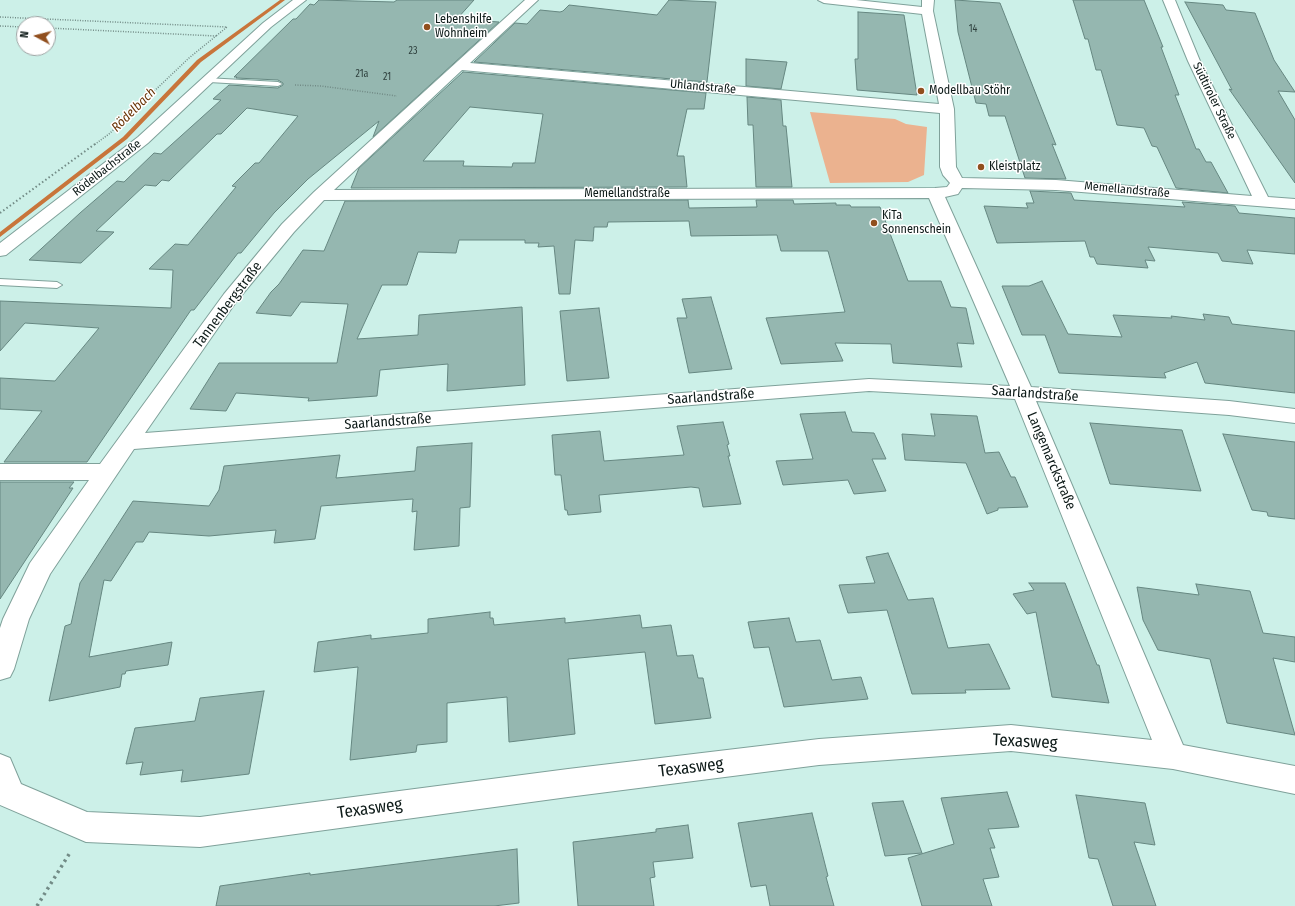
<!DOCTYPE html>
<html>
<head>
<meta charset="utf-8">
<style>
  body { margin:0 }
  #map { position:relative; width:1295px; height:906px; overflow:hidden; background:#ccf0e8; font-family:"Fira Sans Condensed",sans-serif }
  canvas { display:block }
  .north { position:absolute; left:16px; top:16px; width:40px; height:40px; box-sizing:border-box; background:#fff; border:1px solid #9ea3a3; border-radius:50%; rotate:277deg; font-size:11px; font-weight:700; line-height:16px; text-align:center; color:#0d1a18 }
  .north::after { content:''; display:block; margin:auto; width:14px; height:18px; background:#914f1e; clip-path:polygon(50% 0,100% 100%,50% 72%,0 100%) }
</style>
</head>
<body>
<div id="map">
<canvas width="1295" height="906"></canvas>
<div class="north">N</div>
</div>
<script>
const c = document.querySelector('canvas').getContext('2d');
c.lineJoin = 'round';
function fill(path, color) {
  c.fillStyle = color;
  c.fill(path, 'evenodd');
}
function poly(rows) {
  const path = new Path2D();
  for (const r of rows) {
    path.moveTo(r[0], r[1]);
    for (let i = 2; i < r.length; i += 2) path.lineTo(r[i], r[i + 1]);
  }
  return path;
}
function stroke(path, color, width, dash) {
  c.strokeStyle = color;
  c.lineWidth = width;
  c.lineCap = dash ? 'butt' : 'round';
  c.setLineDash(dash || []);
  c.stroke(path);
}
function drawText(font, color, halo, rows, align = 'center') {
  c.font = font + ' "Fira Sans Condensed",sans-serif';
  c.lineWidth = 3;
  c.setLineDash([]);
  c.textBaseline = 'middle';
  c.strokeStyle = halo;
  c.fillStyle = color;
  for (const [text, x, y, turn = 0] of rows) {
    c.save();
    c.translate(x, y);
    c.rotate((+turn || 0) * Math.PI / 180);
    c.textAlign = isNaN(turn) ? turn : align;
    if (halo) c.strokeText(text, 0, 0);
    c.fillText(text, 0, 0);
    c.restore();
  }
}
fill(poly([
  [810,112,895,119,906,124,927,127,924,175,908,182,830,183]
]), '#ebb28f');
fill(poly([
  [280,0,285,0,201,62,127,139,0,237,0,232,123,137,197,60,280,0]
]), '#c8753b');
const building = poly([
  [319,0,394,2,397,0,474,0,457,19,499,22,373,137,379,121,308,179,274,213,241,253,238,253,194,310,191,310,87,462,4,462,42,411,0,409,0,378,55,381,99,328,25,323,0,351,0,301,171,308,173,270,149,269,175,244,188,245,236,187,232,186,255,163,259,163,298,116,247,108,221,134,217,134,169,181,162,180,156,186,145,185,96,231,114,232,81,263,29,260,80,213,117,181,124,182,154,153,161,154,221,100,213,99,229,85,278,88,283,85,283,83,278,80,236,78,237,77,234,77,293,19,296,19,310,4,314,5,319,0],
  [669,0,716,2,707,82,474,62,515,23,527,24,540,10,560,12,563,11,569,5,657,15,669,0],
  [955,0,1000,3,1056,145,1052,144,1066,179,1025,178,1005,116,989,116,986,104,976,103,958,32,955,0],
  [1073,0,1144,0,1163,47,1161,47,1179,95,1175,95,1196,149,1199,149,1206,162,1211,162,1228,193,1176,188,1157,147,1152,146,1144,128,1117,125,1101,70,1096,70,1088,39,1085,39,1073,0],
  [1185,2,1223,5,1226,10,1255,13,1274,60,1295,92,1278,91,1295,120,1295,183,1229,89,1232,90,1185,2],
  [858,12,904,15,917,95,857,90,855,59,858,59,858,12],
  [746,59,787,62,781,89,746,86,746,59],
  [463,72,706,93,704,109,687,109,677,156,684,156,687,187,351,188,359,168,463,72],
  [470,107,543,114,535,163,513,163,512,167,463,166,464,161,423,161,470,107],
  [747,97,781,100,783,126,786,126,792,187,756,187,753,125,748,125,747,97],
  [1030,191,1071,193,1074,200,1185,207,1182,202,1235,206,1239,213,1295,218,1295,254,1247,250,1253,264,1222,261,1218,253,1148,247,1155,261,1145,260,1148,268,1097,264,1094,257,1090,257,1085,241,997,243,984,206,1028,208,1026,203,1034,203,1030,191],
  [688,200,689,208,757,207,756,200,793,200,794,204,836,203,836,205,850,205,851,207,880,207,908,281,941,281,951,307,966,308,974,344,957,343,962,367,893,363,891,344,835,343,843,361,781,364,766,318,845,312,828,251,781,251,777,235,691,236,689,221,608,222,607,227,594,227,593,241,575,240,570,294,559,294,554,246,538,247,539,243,525,243,525,240,459,240,456,253,418,252,407,285,382,285,357,339,418,335,419,315,522,307,525,385,447,391,448,364,380,370,377,396,308,401,309,398,236,393,226,411,190,409,219,363,337,363,348,304,301,302,291,316,256,313,271,292,279,284,303,250,324,251,345,201,688,200],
  [1042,281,1068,334,1122,337,1113,315,1172,318,1171,316,1205,320,1203,314,1229,317,1232,324,1295,331,1295,393,1205,383,1197,362,1164,373,1166,378,1059,373,1045,335,1022,335,1002,286,1029,286,1042,281],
  [711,297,732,369,689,373,677,318,687,318,682,299,711,297],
  [599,308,609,378,567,381,560,311,599,308],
  [845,412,852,432,874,433,886,459,872,459,886,491,854,494,848,480,783,485,776,461,813,459,800,414,845,412],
  [931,414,977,416,985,453,999,452,1011,477,1015,477,1028,507,998,508,998,510,987,514,966,463,905,460,902,434,935,436,931,414],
  [723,422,729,444,727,445,730,456,728,456,741,504,703,507,699,488,691,487,599,495,601,512,568,515,567,510,565,510,561,475,555,475,552,435,600,431,604,461,684,455,677,426,723,422],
  [1090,423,1182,430,1201,491,1110,484,1090,423],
  [1223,434,1295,442,1295,519,1268,516,1267,512,1252,510,1223,434],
  [472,443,470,507,460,508,459,546,414,550,417,511,412,512,413,499,321,506,315,539,274,543,276,530,209,536,149,532,143,542,136,542,111,581,104,580,89,657,172,642,168,665,126,671,125,674,122,674,120,687,49,701,65,626,71,624,80,583,133,501,209,506,219,490,224,466,340,455,336,478,415,471,417,447,472,443],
  [0,482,74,482,69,488,73,488,0,599,0,482],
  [888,553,908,600,933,598,948,648,989,644,1010,689,965,690,966,693,912,694,887,610,848,613,839,585,875,583,866,557,888,553],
  [1029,583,1065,583,1097,665,1099,665,1109,703,1052,697,1036,612,1027,614,1013,594,1034,590,1029,583],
  [1196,584,1250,591,1263,633,1295,637,1295,662,1273,658,1295,735,1227,723,1210,659,1158,650,1143,620,1137,587,1199,595,1196,584],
  [490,612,490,618,493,618,494,625,565,618,565,623,640,615,642,628,671,625,677,656,693,655,698,678,703,678,711,718,655,724,645,652,568,659,575,734,509,742,507,697,447,703,447,742,417,745,416,752,350,760,358,667,314,672,318,642,371,635,371,639,428,633,428,619,490,612],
  [789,618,796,642,820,640,832,680,861,677,868,699,784,707,769,647,754,648,748,622,789,618],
  [264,691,249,774,181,782,183,770,140,775,143,762,126,764,135,728,195,721,200,698,264,691],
  [1007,792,1019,827,988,829,995,848,990,848,999,877,983,879,992,906,922,906,908,858,954,844,941,798,1007,792],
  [1076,795,1145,803,1155,845,1134,842,1156,906,1113,906,1098,859,1089,858,1076,795],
  [903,801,922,853,885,856,872,803,903,801],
  [812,813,828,876,826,877,834,906,770,906,766,885,751,887,738,823,812,813],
  [688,825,693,858,653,862,655,877,650,878,654,906,578,906,573,842,656,832,656,829,688,825],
  [517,849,519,903,494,906,216,906,220,886,310,873,310,875,517,849]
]);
fill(building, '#95b7b0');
stroke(building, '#668781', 1);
const lane = poly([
  [206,78,278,82,282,84,278,86,209,82,205,80,206,78],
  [0,279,57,282,62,285,57,288,0,285,0,279]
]);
const street = poly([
  [293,0,306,0,271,27,148,143,6,255,0,256,0,243,138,137,263,23,293,0],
  [525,0,538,0,470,63,939,104,922,14,824,3,818,0,856,0,922,7,922,0,934,0,933,11,954,109,956,167,962,178,1056,180,1252,196,1188,61,1163,0,1175,0,1200,61,1268,197,1295,199,1295,209,1056,190,962,188,958,194,945,197,1031,387,1229,401,1295,409,1295,423,1229,415,1036,401,1183,745,1295,766,1295,794,1173,769,1011,751,819,765,568,797,200,847,86,842,0,805,0,754,10,758,21,784,87,812,200,817,568,769,819,739,1011,725,1152,740,1015,399,869,391,134,449,50,574,29,619,14,669,10,677,0,680,0,628,3,619,30,563,89,480,0,480,0,464,100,464,224,294,282,224,314,192,525,0],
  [462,70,940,113,940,167,943,175,950,183,947,187,935,188,334,190,462,70],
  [929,198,1010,386,869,379,145,433,236,302,294,232,324,200,929,198]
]);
stroke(lane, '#7fa19a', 2);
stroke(street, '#7fa19a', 2);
stroke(poly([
  [0,17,227,27,216,36],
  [0,26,24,27],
  [48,28,216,36,189,58,109,134,94,145],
  [295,85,321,86,397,96]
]), '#728b86', 1.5, [1, 1.5]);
stroke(poly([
  [0,213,95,144]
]), '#728b86', 2, [1.5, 2.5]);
stroke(poly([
  [37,906,71,851]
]), '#728b86', 3.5, [2.5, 4]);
fill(lane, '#fff');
fill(street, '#fff');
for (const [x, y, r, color] of [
  [427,27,4,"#914f1e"],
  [921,91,4,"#914f1e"],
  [981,167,4,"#914f1e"],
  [874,223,4,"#914f1e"]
]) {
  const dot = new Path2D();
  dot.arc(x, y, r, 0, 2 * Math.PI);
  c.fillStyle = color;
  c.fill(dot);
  stroke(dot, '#fff', 1.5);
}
drawText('10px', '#2f413e', null, [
  ["14",973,29],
  ["23",413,51],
  ["21a",362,74],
  ["21",387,77]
]);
drawText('12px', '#0d1a18', '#fff', [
  ["Lebenshilfe",435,20],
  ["Wohnheim",435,34],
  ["Modellbau Stöhr",929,91],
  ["Kleistplatz",989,167],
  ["KiTa",882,216],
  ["Sonnenschein",882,230]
], 'left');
drawText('12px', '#0d1a18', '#fff', [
  ["Uhlandstraße",703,87,5],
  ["Südtiroler Straße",1214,101,64],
  ["Rödelbachstraße",107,168,-38],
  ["Memellandstraße",1127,190,5],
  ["Memellandstraße",627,194]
]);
drawText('italic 13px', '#693305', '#fff', [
  ["Rödelbach",134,110,-45]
]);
drawText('14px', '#0d1a18', '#fff', [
  ["Tannenbergstraße",228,305,-53],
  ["Saarlandstraße",1035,394,4],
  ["Saarlandstraße",711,397,-4],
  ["Saarlandstraße",388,422,-4],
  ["Langemarckstraße",1051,461,67]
]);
drawText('17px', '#0d1a18', '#fff', [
  ["Texasweg",1025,742,3],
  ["Texasweg",691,768,-7],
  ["Texasweg",370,809,-8]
]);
</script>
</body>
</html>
